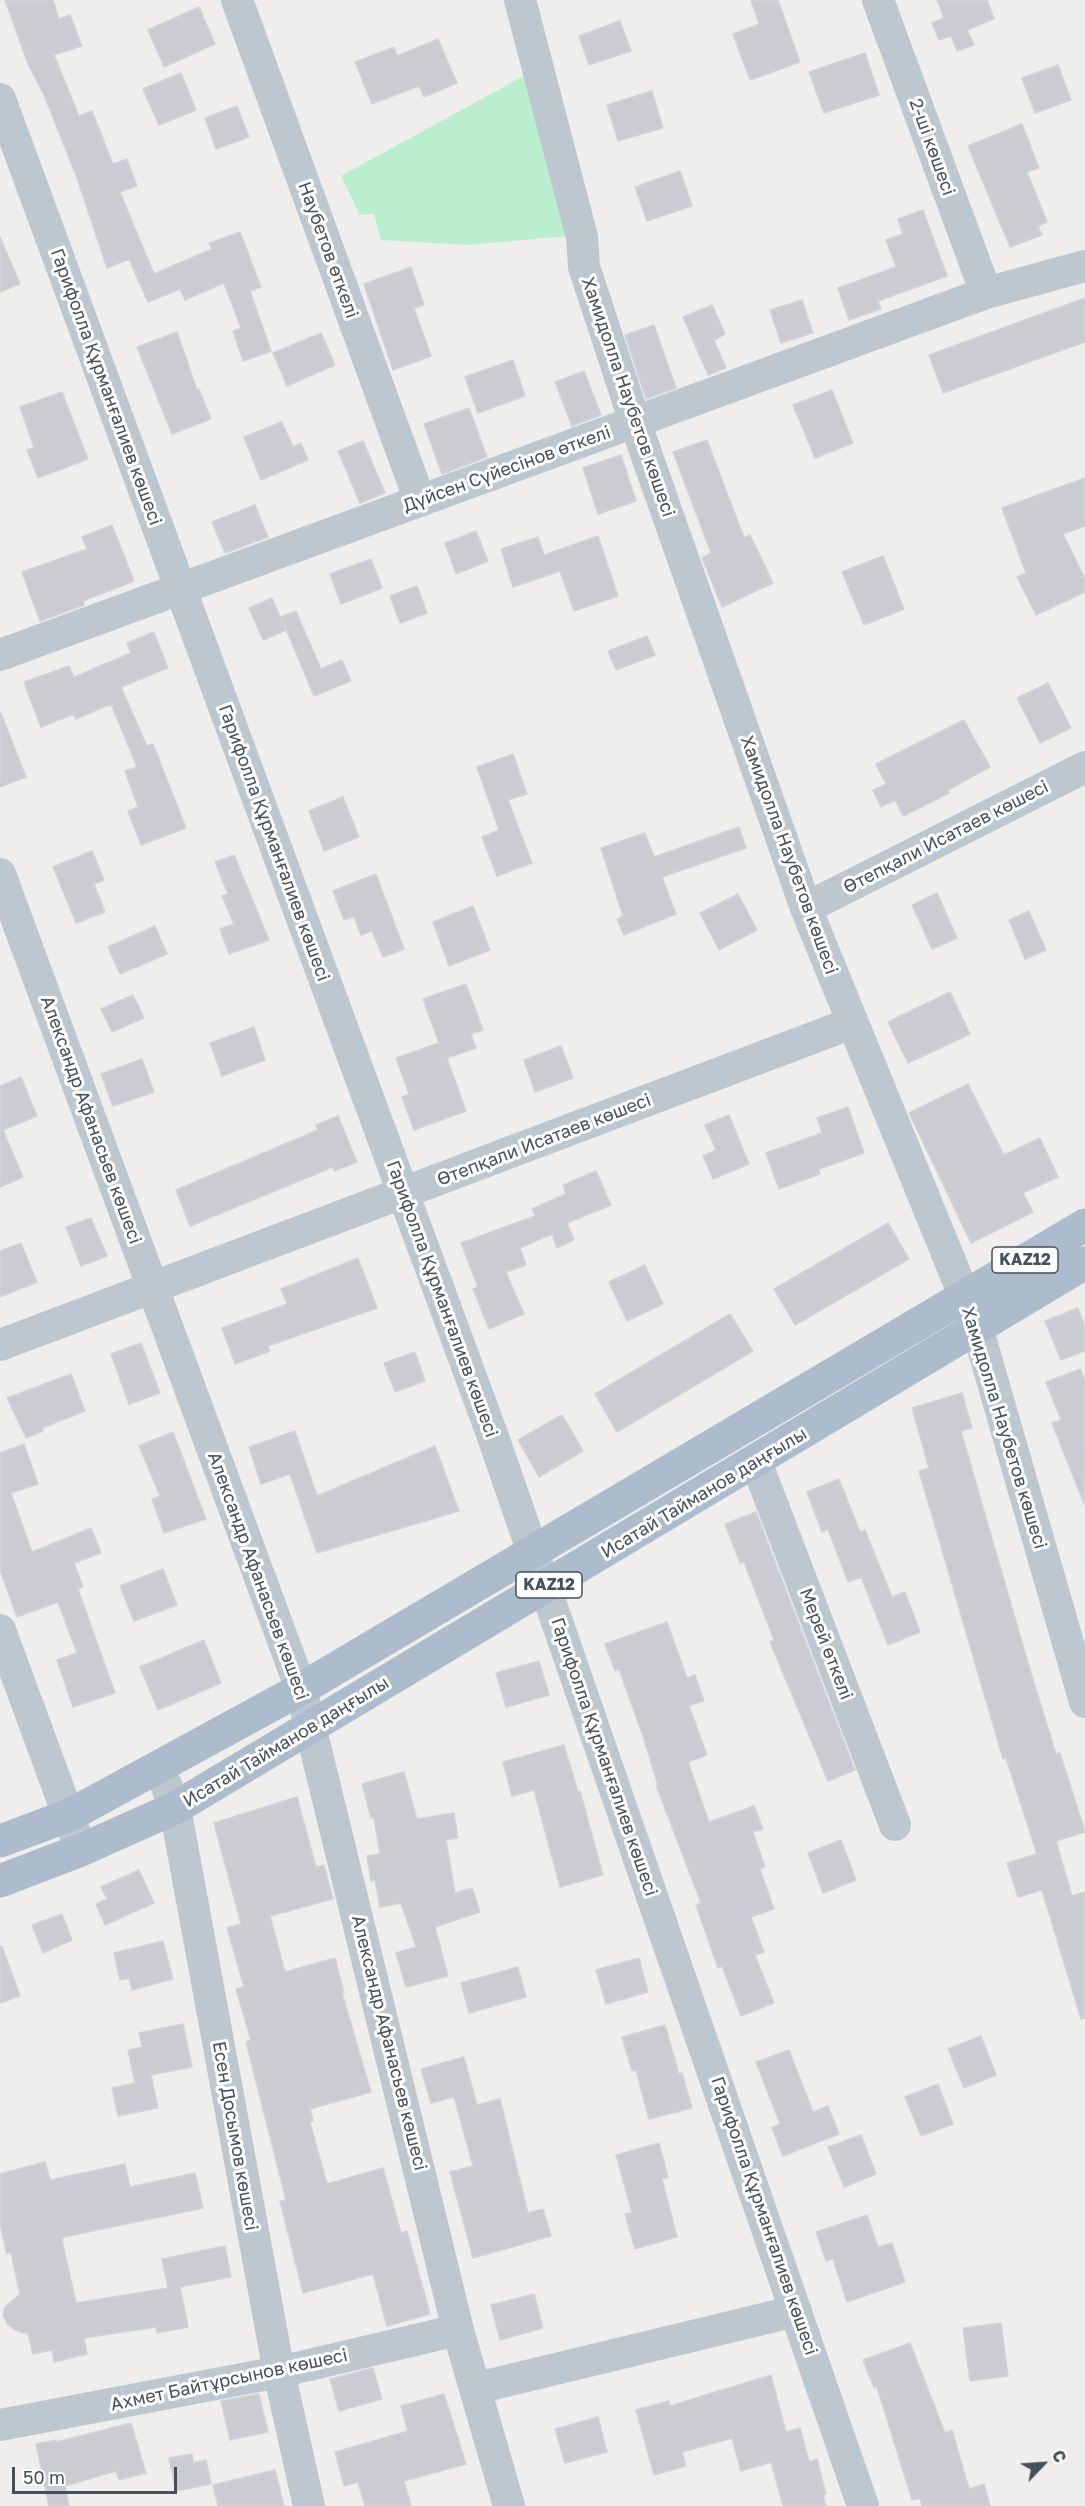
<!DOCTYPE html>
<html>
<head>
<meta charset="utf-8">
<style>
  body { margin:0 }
  #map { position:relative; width:1085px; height:2506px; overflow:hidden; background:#f0eded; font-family:"Golos Text",sans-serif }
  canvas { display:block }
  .north { position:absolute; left:1013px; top:2434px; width:60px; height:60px; -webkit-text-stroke:4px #fff; paint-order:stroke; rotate:65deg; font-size:16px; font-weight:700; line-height:24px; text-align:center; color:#45505a }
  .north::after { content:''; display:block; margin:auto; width:21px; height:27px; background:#45505a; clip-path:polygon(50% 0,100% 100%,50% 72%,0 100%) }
  .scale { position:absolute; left:12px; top:2467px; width:165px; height:27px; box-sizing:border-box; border:3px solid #45505a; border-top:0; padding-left:8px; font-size:18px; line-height:21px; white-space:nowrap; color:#45505a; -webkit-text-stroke:4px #fff; paint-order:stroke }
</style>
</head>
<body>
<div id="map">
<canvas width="1085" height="2506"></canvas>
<div class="north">С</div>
<div class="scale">50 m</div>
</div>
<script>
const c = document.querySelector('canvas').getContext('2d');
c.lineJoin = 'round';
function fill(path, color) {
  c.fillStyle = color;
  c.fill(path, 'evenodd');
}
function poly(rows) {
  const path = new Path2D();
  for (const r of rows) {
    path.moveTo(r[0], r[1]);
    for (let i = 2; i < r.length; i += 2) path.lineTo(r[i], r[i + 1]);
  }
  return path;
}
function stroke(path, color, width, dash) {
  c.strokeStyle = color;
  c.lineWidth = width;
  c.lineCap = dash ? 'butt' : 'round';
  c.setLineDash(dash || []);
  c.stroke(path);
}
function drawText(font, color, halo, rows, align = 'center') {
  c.font = font + ' "Golos Text",sans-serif';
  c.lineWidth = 6;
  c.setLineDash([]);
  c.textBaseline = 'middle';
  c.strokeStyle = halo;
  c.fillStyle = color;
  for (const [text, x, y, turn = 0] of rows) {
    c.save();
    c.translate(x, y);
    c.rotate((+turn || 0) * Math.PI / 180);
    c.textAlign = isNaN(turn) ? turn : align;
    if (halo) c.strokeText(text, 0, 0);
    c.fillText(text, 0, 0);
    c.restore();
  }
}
fill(poly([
  [529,73,569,236,468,245,381,240,374,214,360,215,341,176]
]), '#baeecf');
const building = poly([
  [5,0,53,0,59,19,70,15,82,46,54,55,79,116,92,111,113,164,127,159,137,186,120,192,154,274,212,249,209,243,240,232,261,287,250,291,271,351,243,361,233,331,241,328,224,283,185,300,180,289,148,302,129,259,107,268,77,178,44,95,28,64,5,0],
  [751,0,778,0,800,62,750,80,733,34,759,24,751,0],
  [937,0,987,0,994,19,967,30,974,45,957,51,951,36,939,40,932,23,944,18,937,0],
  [199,7,215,44,164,67,148,30,199,7],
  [620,21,631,51,589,65,579,36,620,21],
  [438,39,457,83,424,97,419,86,372,104,355,62,394,47,397,56,438,39],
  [865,53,879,95,824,113,809,72,865,53],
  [1058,65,1071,100,1035,113,1022,78,1058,65],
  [181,73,196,110,159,125,143,89,181,73],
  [652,91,663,128,618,141,607,105,652,91],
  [237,106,249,137,216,149,205,118,237,106],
  [1022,124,1039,168,1027,172,1047,222,1038,226,1042,235,1010,247,968,146,1022,124],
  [680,171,692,206,647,221,635,187,680,171],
  [923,210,947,276,878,301,881,309,849,320,838,288,896,267,886,240,903,234,898,219,923,210],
  [0,237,20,284,0,292,0,237],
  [411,267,424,305,414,308,431,356,393,370,364,284,411,267],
  [1085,298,1085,342,943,393,929,355,1085,298],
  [802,300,813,333,781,343,770,310,802,300],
  [712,305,725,334,714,340,726,368,708,375,683,317,712,305],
  [654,325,676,388,646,399,625,335,654,325],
  [177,332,197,390,199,389,211,419,172,434,137,347,177,332],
  [321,333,335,365,287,386,273,353,321,333],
  [513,360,525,396,478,413,465,377,513,360],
  [584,371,601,415,572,426,555,382,584,371],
  [832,390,853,443,815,458,793,405,832,390],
  [62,392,88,459,38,478,27,450,34,448,20,407,62,392],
  [469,408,487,457,442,474,424,424,469,408],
  [282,422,293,447,301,443,308,460,261,480,244,437,282,422],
  [707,440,744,538,750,535,773,583,722,607,702,558,711,553,673,452,707,440],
  [363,441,385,493,360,503,338,451,363,441],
  [621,455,636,501,598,514,583,468,621,455],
  [1085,478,1085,526,1063,534,1085,579,1085,592,1036,615,1017,577,1026,573,1002,508,1085,478],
  [255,505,268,537,225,553,212,522,255,505],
  [112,525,134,581,83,601,84,605,40,621,22,572,87,549,82,537,112,525],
  [476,531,488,561,456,574,445,543,476,531],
  [598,536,618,596,574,611,560,571,513,587,501,549,538,537,544,555,598,536],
  [883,556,904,609,864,625,842,572,883,556],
  [371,559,382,588,341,604,330,574,371,559],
  [417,586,427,613,400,623,390,596,417,586],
  [272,598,286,630,263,640,249,608,272,598],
  [296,611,321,669,342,660,351,681,314,696,281,617,296,611],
  [154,632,168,668,121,687,147,746,153,744,186,828,141,845,128,811,138,807,125,771,137,767,111,704,76,719,74,714,41,727,24,682,69,666,74,677,131,653,127,643,154,632],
  [647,636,655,655,616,670,608,651,647,636],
  [1048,683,1071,728,1040,743,1017,698,1048,683],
  [1,713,26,777,0,787,0,714,1,713],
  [964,720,990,767,948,790,949,793,903,816,895,800,881,807,873,790,886,784,876,764,964,720],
  [513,754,527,794,508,800,532,863,497,876,482,837,499,830,477,767,513,754],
  [343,797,359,837,324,851,309,811,343,797],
  [739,827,746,848,662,877,676,914,624,935,617,919,623,916,601,848,645,833,654,857,739,827],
  [92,851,104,880,94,884,105,912,76,923,53,867,92,851],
  [234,855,269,940,229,954,220,929,234,924,222,896,228,894,215,862,234,855],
  [376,874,404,949,383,957,372,931,361,935,354,917,344,920,333,891,376,874],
  [937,893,957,938,932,949,912,905,937,893],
  [738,894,757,930,719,950,700,913,738,894],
  [473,906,490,950,449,966,433,922,473,906],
  [1029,911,1046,950,1025,959,1009,920,1029,911],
  [155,926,167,954,120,974,108,947,155,926],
  [466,984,483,1030,471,1034,476,1048,447,1058,466,1111,414,1130,402,1097,409,1094,396,1058,439,1043,423,999,466,984],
  [950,992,970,1034,908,1063,888,1022,950,992],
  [133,995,144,1018,112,1032,101,1009,133,995],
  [254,1027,265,1060,222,1076,210,1043,254,1027],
  [561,1046,573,1078,535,1092,524,1060,561,1046],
  [142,1059,154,1092,113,1106,101,1074,142,1059],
  [21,1077,37,1116,3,1130,23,1177,0,1187,0,1086,21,1077],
  [968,1084,1004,1155,1040,1138,1058,1177,1023,1193,1033,1212,971,1243,909,1113,968,1084],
  [848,1107,864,1153,819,1169,820,1174,779,1189,766,1153,822,1133,817,1118,848,1107],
  [729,1115,749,1164,713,1179,703,1156,716,1150,705,1125,729,1115],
  [338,1116,357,1162,334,1171,333,1167,190,1226,176,1190,318,1130,316,1125,338,1116],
  [596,1171,611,1205,567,1223,574,1240,557,1248,552,1234,520,1248,526,1265,506,1272,524,1314,489,1329,473,1289,478,1287,461,1243,535,1216,532,1209,566,1194,563,1185,596,1171],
  [91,1218,107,1256,81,1266,66,1227,91,1218],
  [888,1223,909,1259,795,1325,774,1289,888,1223],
  [21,1243,37,1282,0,1297,0,1251,21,1243],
  [358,1258,377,1308,268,1346,270,1351,235,1364,222,1328,287,1304,281,1289,358,1258],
  [645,1265,663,1304,627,1321,609,1282,645,1265],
  [1078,1308,1085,1326,1085,1351,1061,1360,1045,1321,1078,1308],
  [730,1314,753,1351,617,1432,595,1394,730,1314],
  [141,1343,160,1393,129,1404,111,1354,141,1343],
  [415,1352,425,1381,395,1392,384,1363,415,1352],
  [1080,1369,1085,1381,1084,1504,1052,1423,1061,1420,1046,1382,1080,1369],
  [71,1374,85,1411,42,1428,43,1431,26,1438,7,1398,71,1374],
  [962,1393,972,1428,961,1431,1028,1663,1056,1754,1060,1753,1085,1832,1056,1841,1072,1896,1085,1892,1085,2018,1081,2019,1042,1890,1018,1897,1007,1863,1037,1854,1006,1758,1003,1759,919,1471,929,1468,912,1408,962,1393],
  [562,1415,583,1451,539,1477,518,1440,562,1415],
  [295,1431,317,1496,435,1446,459,1511,317,1553,290,1474,261,1484,249,1447,295,1431],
  [173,1432,206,1519,164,1533,152,1499,160,1496,139,1446,173,1432],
  [24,1444,38,1484,11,1493,32,1552,91,1528,101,1553,74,1563,83,1587,78,1589,115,1693,73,1707,57,1660,77,1653,58,1602,17,1617,0,1570,0,1453,24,1444],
  [839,1479,860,1532,865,1530,892,1597,905,1592,920,1632,888,1645,861,1577,848,1582,828,1529,822,1532,807,1492,839,1479],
  [756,1512,855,1770,828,1781,770,1642,774,1640,744,1562,740,1563,725,1524,756,1512],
  [163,1569,177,1605,134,1621,120,1586,163,1569],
  [667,1622,687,1678,695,1675,704,1701,689,1706,707,1755,688,1762,709,1822,754,1806,763,1829,753,1832,765,1867,760,1869,774,1909,751,1917,764,1952,755,1955,774,2003,741,2016,722,1966,718,1968,696,1905,701,1903,656,1785,658,1785,643,1736,619,1669,615,1671,605,1644,667,1622],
  [204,1640,221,1683,158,1710,140,1667,204,1640],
  [539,1661,549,1695,506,1707,496,1673,539,1661],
  [564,1745,578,1792,580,1791,603,1875,560,1887,534,1790,512,1796,503,1762,564,1745],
  [404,1772,417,1819,454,1813,458,1838,446,1840,455,1893,472,1888,480,1912,435,1927,448,1976,406,1987,396,1953,416,1947,401,1903,380,1907,375,1880,371,1881,367,1856,380,1854,374,1818,371,1818,362,1784,404,1772],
  [297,1797,316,1867,324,1865,333,1899,270,1916,285,1972,335,1958,344,1993,342,1993,371,2092,310,2109,313,2121,310,2122,327,2184,383,2168,401,2233,407,2231,430,2314,387,2326,373,2274,303,2293,280,2201,286,2200,246,2042,251,2040,236,1989,244,1987,227,1928,241,1924,214,1823,297,1797],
  [841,1840,856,1880,823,1893,808,1853,841,1840],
  [139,1870,154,1903,105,1925,96,1904,107,1899,101,1887,139,1870],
  [62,1914,72,1940,43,1953,32,1925,62,1914],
  [163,1941,173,1979,132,1990,129,1978,120,1980,114,1953,163,1941],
  [0,1946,2,1946,20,1996,0,2003,0,1946],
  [639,1958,648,1992,606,2004,596,1970,639,1958],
  [518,1967,526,1997,469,2013,461,1983,518,1967],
  [183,2024,192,2067,151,2075,158,2108,118,2116,112,2088,135,2083,128,2050,142,2047,139,2033,183,2024],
  [665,2025,679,2074,682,2073,692,2108,649,2119,636,2070,632,2071,622,2037,665,2025],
  [981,2036,996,2075,964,2088,948,2049,981,2036],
  [789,2050,813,2112,828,2106,839,2134,783,2156,772,2128,780,2124,756,2062,789,2050],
  [464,2057,477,2105,500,2099,528,2213,543,2209,551,2236,473,2258,450,2172,473,2166,454,2097,431,2103,421,2069,464,2057],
  [938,2084,953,2124,921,2136,905,2097,938,2084],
  [861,2135,876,2174,844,2187,828,2147,861,2135],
  [659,2143,668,2177,662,2179,677,2237,635,2249,625,2214,632,2213,616,2155,659,2143],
  [45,2162,50,2180,125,2164,130,2187,195,2173,203,2208,64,2237,62,2240,76,2303,168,2288,162,2259,225,2246,231,2277,180,2287,188,2327,157,2333,156,2327,84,2338,87,2354,54,2362,52,2350,33,2354,28,2334,17,2331,8,2325,3,2315,5,2307,20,2294,11,2253,7,2254,0,2225,0,2174,45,2162],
  [867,2215,878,2247,892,2243,905,2282,847,2302,833,2259,826,2261,816,2232,867,2215],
  [534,2294,543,2328,500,2340,491,2305,534,2294],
  [1001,2323,1008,2376,970,2381,963,2328,1001,2323],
  [910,2343,945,2433,952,2430,969,2489,984,2484,990,2506,922,2506,920,2498,912,2500,877,2387,874,2388,863,2360,910,2343],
  [373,2368,382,2399,339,2411,330,2379,373,2368],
  [771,2375,786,2432,800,2428,809,2462,817,2459,826,2494,823,2495,826,2506,783,2506,771,2462,741,2471,732,2438,682,2452,686,2466,654,2475,636,2410,669,2401,670,2406,771,2375],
  [259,2394,268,2432,230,2440,221,2401,259,2394],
  [444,2394,466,2464,404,2481,411,2506,365,2506,358,2482,344,2486,335,2452,408,2431,401,2406,444,2394],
  [598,2417,607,2452,565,2463,555,2429,598,2417],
  [131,2423,146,2473,119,2480,116,2471,65,2486,69,2506,49,2506,36,2444,56,2440,56,2442,131,2423],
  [192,2454,193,2463,206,2460,211,2484,176,2491,169,2458,192,2454],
  [275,2470,284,2506,218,2506,213,2485,275,2470]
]);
fill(building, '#caccd2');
stroke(building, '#d1d3d9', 1.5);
stroke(poly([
  [237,0,420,501],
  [520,0,582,237,584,267,635,422,806,908,977,1327,1085,1702],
  [878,0,986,293],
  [0,99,492,1434,863,2506],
  [0,655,986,293,1085,266],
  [0,874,301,1689,458,2330,509,2506],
  [806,908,1085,767],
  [0,1345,852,1023],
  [756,1462,895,1825],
  [0,1630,81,1850],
  [159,1767,175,1808,279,2372,309,2506],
  [477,2388,796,2311],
  [0,2425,279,2372,458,2330]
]), '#bdc7cf', 32);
stroke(poly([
  [0,1841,70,1815,301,1689,1085,1225],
  [0,1881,81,1850,175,1808,1085,1263]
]), '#acbccc', 33);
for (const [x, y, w] of [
  [1025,1260,66],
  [549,1585,66]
]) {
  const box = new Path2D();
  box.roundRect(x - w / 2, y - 13, w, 26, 4.5);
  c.fillStyle = '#fff';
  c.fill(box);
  stroke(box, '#45505a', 1.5);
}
drawText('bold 16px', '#45505a', null, [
  ["KAZ12",1025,1260],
  ["KAZ12",549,1585]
]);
drawText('18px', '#45505a', '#fff', [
  ["2-ші көшесі",932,147,70],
  ["Наубетов өткелі",328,250,70],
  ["Гарифолла Құрманғалиев көшесі",106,387,70],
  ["Хамидолла Наубетов көшесі",628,397,71],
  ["Дүйсен Сүйесінов өткелі",507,469,-20],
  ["Өтепқали Исатаев көшесі",946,837,-27],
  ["Гарифолла Құрманғалиев көшесі",274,843,70],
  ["Хамидолла Наубетов көшесі",789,855,70],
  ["Александр Афанасьев көшесі",91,1120,70],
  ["Өтепқали Исатаев көшесі",544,1140,-21],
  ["Гарифолла Құрманғалиев көшесі",442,1299,70],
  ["Хамидолла Наубетов көшесі",1004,1428,73],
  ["Исатай Тайманов даңғылы",704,1493,-31],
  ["Александр Афанасьев көшесі",258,1576,70],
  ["Мерей өткелі",826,1644,69],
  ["Исатай Тайманов даңғылы",286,1742,-31],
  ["Гарифолла Құрманғалиев көшесі",604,1757,71],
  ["Александр Афанасьев көшесі",389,2043,76],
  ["Есен Досымов көшесі",235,2136,80],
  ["Гарифолла Құрманғалиев көшесі",764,2216,71],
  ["Ахмет Байтұрсынов көшесі",229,2380,-12]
]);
</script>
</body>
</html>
